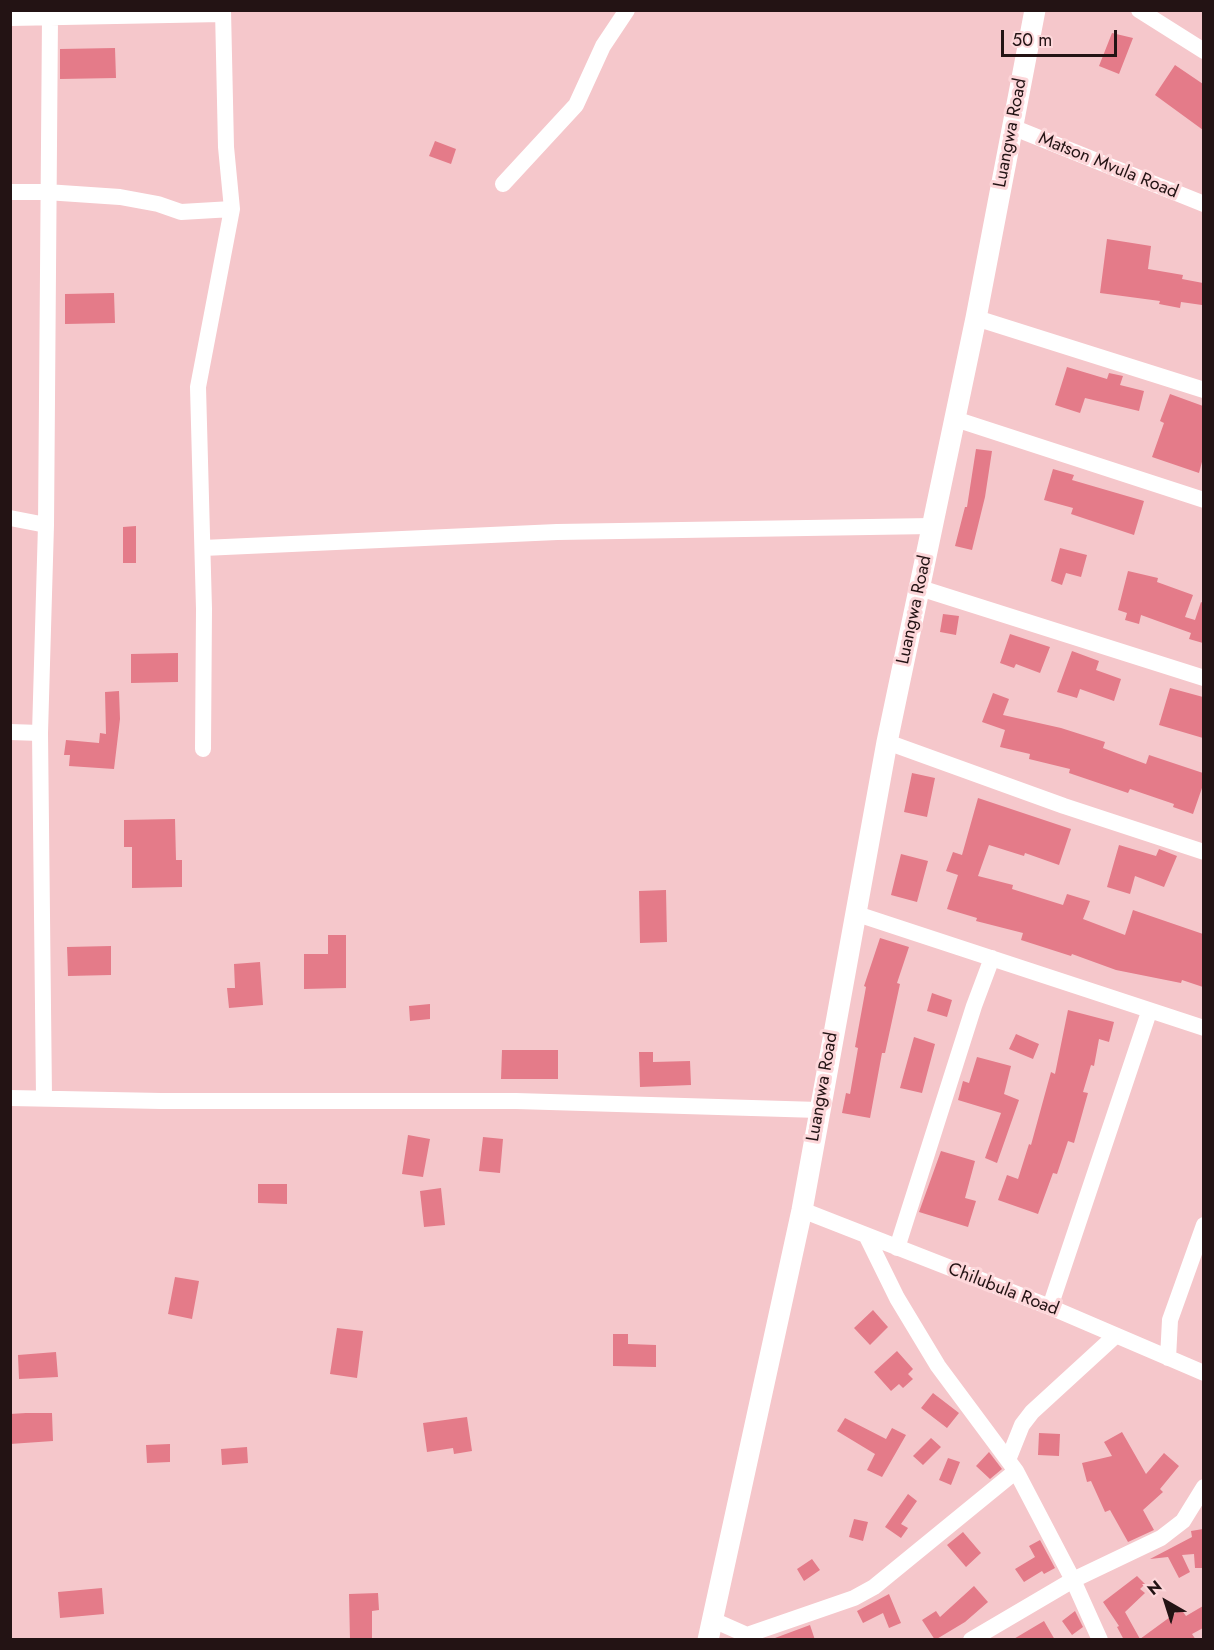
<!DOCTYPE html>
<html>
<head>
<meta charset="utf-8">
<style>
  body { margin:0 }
  #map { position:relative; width:1214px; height:1650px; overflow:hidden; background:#f5c7cb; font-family:Jost,sans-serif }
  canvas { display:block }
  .frame { position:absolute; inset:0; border:12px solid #231314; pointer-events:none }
  .north { position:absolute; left:1136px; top:1572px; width:60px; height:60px; -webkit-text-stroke:4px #fdd7da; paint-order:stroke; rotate:321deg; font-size:16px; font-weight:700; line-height:24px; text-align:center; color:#231314 }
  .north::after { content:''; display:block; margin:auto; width:21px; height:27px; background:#231314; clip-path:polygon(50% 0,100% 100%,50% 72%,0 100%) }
  .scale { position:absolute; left:1001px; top:30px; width:116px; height:27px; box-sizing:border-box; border:3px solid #231314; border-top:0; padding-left:8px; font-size:18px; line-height:21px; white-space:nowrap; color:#231314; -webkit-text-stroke:4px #fdd7da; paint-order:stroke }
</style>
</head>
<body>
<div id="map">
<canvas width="1214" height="1650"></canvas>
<div class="frame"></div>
<div class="north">N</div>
<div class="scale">50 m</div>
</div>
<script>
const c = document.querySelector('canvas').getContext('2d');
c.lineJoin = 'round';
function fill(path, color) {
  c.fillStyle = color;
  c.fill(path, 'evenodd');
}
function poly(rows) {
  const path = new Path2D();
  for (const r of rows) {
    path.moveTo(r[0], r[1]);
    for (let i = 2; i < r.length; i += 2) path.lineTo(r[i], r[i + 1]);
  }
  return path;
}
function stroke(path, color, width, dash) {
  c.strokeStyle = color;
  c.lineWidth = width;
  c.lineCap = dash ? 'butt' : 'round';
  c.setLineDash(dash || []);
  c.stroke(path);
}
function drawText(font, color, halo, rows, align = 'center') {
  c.font = font + ' Jost,sans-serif';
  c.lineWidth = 6;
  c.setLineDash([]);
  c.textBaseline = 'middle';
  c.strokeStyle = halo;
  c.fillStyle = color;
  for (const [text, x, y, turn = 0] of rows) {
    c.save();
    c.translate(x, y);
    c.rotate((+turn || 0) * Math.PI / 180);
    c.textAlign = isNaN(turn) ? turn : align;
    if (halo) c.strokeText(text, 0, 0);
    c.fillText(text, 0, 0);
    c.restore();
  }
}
fill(poly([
  [1112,33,1133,38,1119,74,1099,66],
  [115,48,116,78,60,79,60,49],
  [1175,65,1203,84,1203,130,1155,95],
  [435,141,456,149,451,164,429,156],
  [1107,239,1151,246,1148,269,1183,275,1182,279,1203,283,1202,305,1181,302,1180,308,1159,304,1160,301,1100,293],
  [114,293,115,323,65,324,65,294],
  [1067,367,1107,379,1109,373,1123,376,1120,385,1144,391,1139,411,1085,398,1080,413,1055,405],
  [1170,394,1203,406,1203,458,1199,473,1152,457,1164,423,1160,421],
  [976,449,992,451,985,497,972,550,955,546,965,507,967,507],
  [1053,469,1074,475,1072,480,1144,501,1134,535,1071,514,1073,508,1044,500],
  [136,526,136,563,123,563,123,527],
  [1060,548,1087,555,1081,577,1066,573,1062,585,1051,581],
  [1128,571,1158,578,1157,582,1193,595,1185,617,1195,620,1201,602,1203,603,1203,643,1189,639,1191,633,1141,615,1139,624,1125,620,1127,613,1118,610],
  [943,614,959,616,956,635,940,632],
  [1010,634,1050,647,1040,673,1016,664,1014,668,1000,663],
  [1072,651,1099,661,1096,670,1121,679,1114,701,1080,689,1077,698,1057,692],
  [178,653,178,682,131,683,131,654],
  [1170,688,1203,697,1203,738,1159,725],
  [119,691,120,719,114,769,69,766,70,755,64,755,66,740,99,743,100,733,106,734,105,692],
  [993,693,1009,699,1003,715,1061,728,1105,742,1103,748,1146,764,1149,755,1203,773,1203,785,1193,814,1173,807,1174,804,1130,789,1128,793,1069,773,1070,769,1029,759,1030,754,1000,747,1005,730,982,722],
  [912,773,935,778,927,817,904,812],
  [978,798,1071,829,1059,865,1025,853,1024,856,989,845,978,876,1013,885,1012,889,1063,905,1067,894,1090,901,1083,919,1125,935,1133,910,1203,934,1203,987,1182,980,1181,983,1116,970,1072,954,1071,956,1021,940,1023,933,976,921,977,918,947,909,958,875,946,871,953,852,962,855],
  [175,819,176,860,182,860,182,887,132,888,132,847,124,847,124,820],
  [1119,845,1156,856,1159,849,1177,856,1164,887,1135,876,1130,894,1107,887],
  [901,854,928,861,917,902,891,895],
  [666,890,667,942,640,943,639,891],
  [328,935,346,935,346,988,304,989,304,954,328,954],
  [880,938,909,947,897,983,900,984,885,1053,882,1053,870,1118,842,1113,846,1093,850,1094,858,1048,855,1047,866,987,864,986],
  [111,946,111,975,68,976,67,947],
  [260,962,263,1005,229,1008,227,988,235,988,234,964],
  [932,993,952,1000,947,1017,927,1011],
  [430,1004,430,1019,410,1021,409,1006],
  [1068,1010,1114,1022,1109,1042,1099,1039,1094,1066,1091,1065,1083,1092,1088,1093,1074,1143,1068,1141,1057,1174,1053,1173,1038,1214,998,1200,1007,1175,1018,1179,1029,1144,1031,1145,1051,1072,1055,1074],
  [1016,1034,1039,1044,1033,1059,1009,1049],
  [914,1037,935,1044,922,1093,900,1088],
  [502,1050,558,1050,558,1079,501,1079],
  [639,1052,653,1052,653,1062,690,1061,691,1085,640,1087],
  [977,1057,1011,1066,1004,1094,1019,1100,997,1163,985,1158,1001,1113,958,1100,963,1081,969,1083],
  [408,1135,430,1139,423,1177,402,1174],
  [483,1137,503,1139,500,1173,479,1171],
  [941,1151,975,1161,965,1198,976,1201,968,1227,919,1212],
  [258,1184,287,1184,287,1204,258,1203],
  [441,1188,445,1225,424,1227,420,1191],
  [175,1277,199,1281,192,1319,168,1314],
  [873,1310,888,1327,870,1345,854,1328],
  [337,1328,363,1331,357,1378,330,1374],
  [613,1334,628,1334,628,1344,656,1345,656,1367,613,1366],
  [897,1351,913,1369,908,1374,913,1379,903,1388,899,1384,891,1391,874,1372],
  [56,1352,58,1377,19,1379,18,1355],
  [933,1393,959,1413,947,1428,921,1408],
  [26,1413,52,1413,53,1441,10,1444,10,1414],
  [467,1417,472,1451,454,1454,453,1448,427,1452,423,1423],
  [845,1418,886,1439,892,1428,906,1435,882,1477,867,1470,875,1454,837,1431],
  [1122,1432,1146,1474,1164,1453,1179,1466,1160,1489,1163,1492,1143,1510,1154,1530,1128,1542,1110,1510,1105,1512,1091,1481,1087,1482,1082,1463,1112,1456,1104,1442],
  [1039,1433,1060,1434,1059,1456,1038,1455],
  [931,1438,941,1447,923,1465,913,1456],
  [170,1444,170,1462,147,1463,146,1445],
  [247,1447,248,1463,222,1465,221,1449],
  [989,1452,1002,1469,990,1479,976,1466],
  [948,1458,960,1462,951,1485,939,1480],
  [908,1494,917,1501,901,1524,908,1528,901,1538,885,1527],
  [854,1519,868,1522,863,1541,849,1537],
  [1203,1529,1203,1568,1195,1568,1194,1554,1182,1555,1190,1572,1179,1578,1168,1557,1150,1559,1192,1537,1191,1531],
  [963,1532,981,1553,966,1567,947,1545],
  [1040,1540,1055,1568,1044,1574,1042,1571,1024,1582,1015,1569,1035,1557,1029,1546],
  [812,1559,820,1570,804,1581,797,1569],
  [1137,1576,1145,1584,1140,1589,1145,1593,1125,1612,1140,1639,1181,1609,1186,1616,1203,1606,1203,1628,1192,1634,1196,1640,1124,1640,1117,1627,1119,1626,1103,1602],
  [974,1586,988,1602,965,1622,935,1640,922,1620,936,1611,940,1617],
  [102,1588,104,1614,60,1618,58,1592],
  [378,1593,379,1610,372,1611,372,1640,350,1640,349,1594],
  [889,1594,901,1623,889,1628,883,1613,863,1623,857,1611],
  [1075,1611,1083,1627,1072,1635,1062,1621],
  [1044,1621,1055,1640,1012,1640],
  [810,1625,815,1640,775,1640,775,1638]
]), '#e47b89');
stroke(poly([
  [1139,10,1204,51],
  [10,18,222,14],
  [1012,127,1204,204],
  [503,184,576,105,603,46,627,10],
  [10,192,46,192,120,197,158,204,181,212,232,209],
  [976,318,1204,390],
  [955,419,1204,500],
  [10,518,46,525],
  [203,548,557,532,932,526],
  [920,588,1204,678],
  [10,732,40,733],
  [887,742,1064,806,1204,852],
  [203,749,204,609,198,387,232,209,226,147,223,10],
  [854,913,1204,1028],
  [44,1097,40,733,46,525,50,17],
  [10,1098,161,1101,516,1101,819,1110],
  [802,1210,1050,1307,1204,1373],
  [867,1237,897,1298,938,1366,1016,1471,1073,1580,1100,1640],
  [897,1248,974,1006,992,958],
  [1050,1307,1149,1012],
  [1168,1358,1170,1320,1204,1225],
  [1008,1460,1022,1425,1032,1412,1115,1336],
  [713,1620,747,1635,750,1640],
  [747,1635,854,1598,874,1587,1016,1471],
  [971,1640,1073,1580,1161,1538,1183,1521,1204,1487]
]), '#fff', 16);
stroke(poly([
  [708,1640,802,1210,887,742,976,318,1035,10]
]), '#fff', 21);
drawText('18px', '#231314', '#fdd7da', [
  ["Luangwa Road",1011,133,-79],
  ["Matson Mvula Road",1108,166,22],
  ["Luangwa Road",915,610,-78],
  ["Luangwa Road",823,1087,-80],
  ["Chilubula Road",1003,1290,21]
]);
</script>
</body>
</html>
